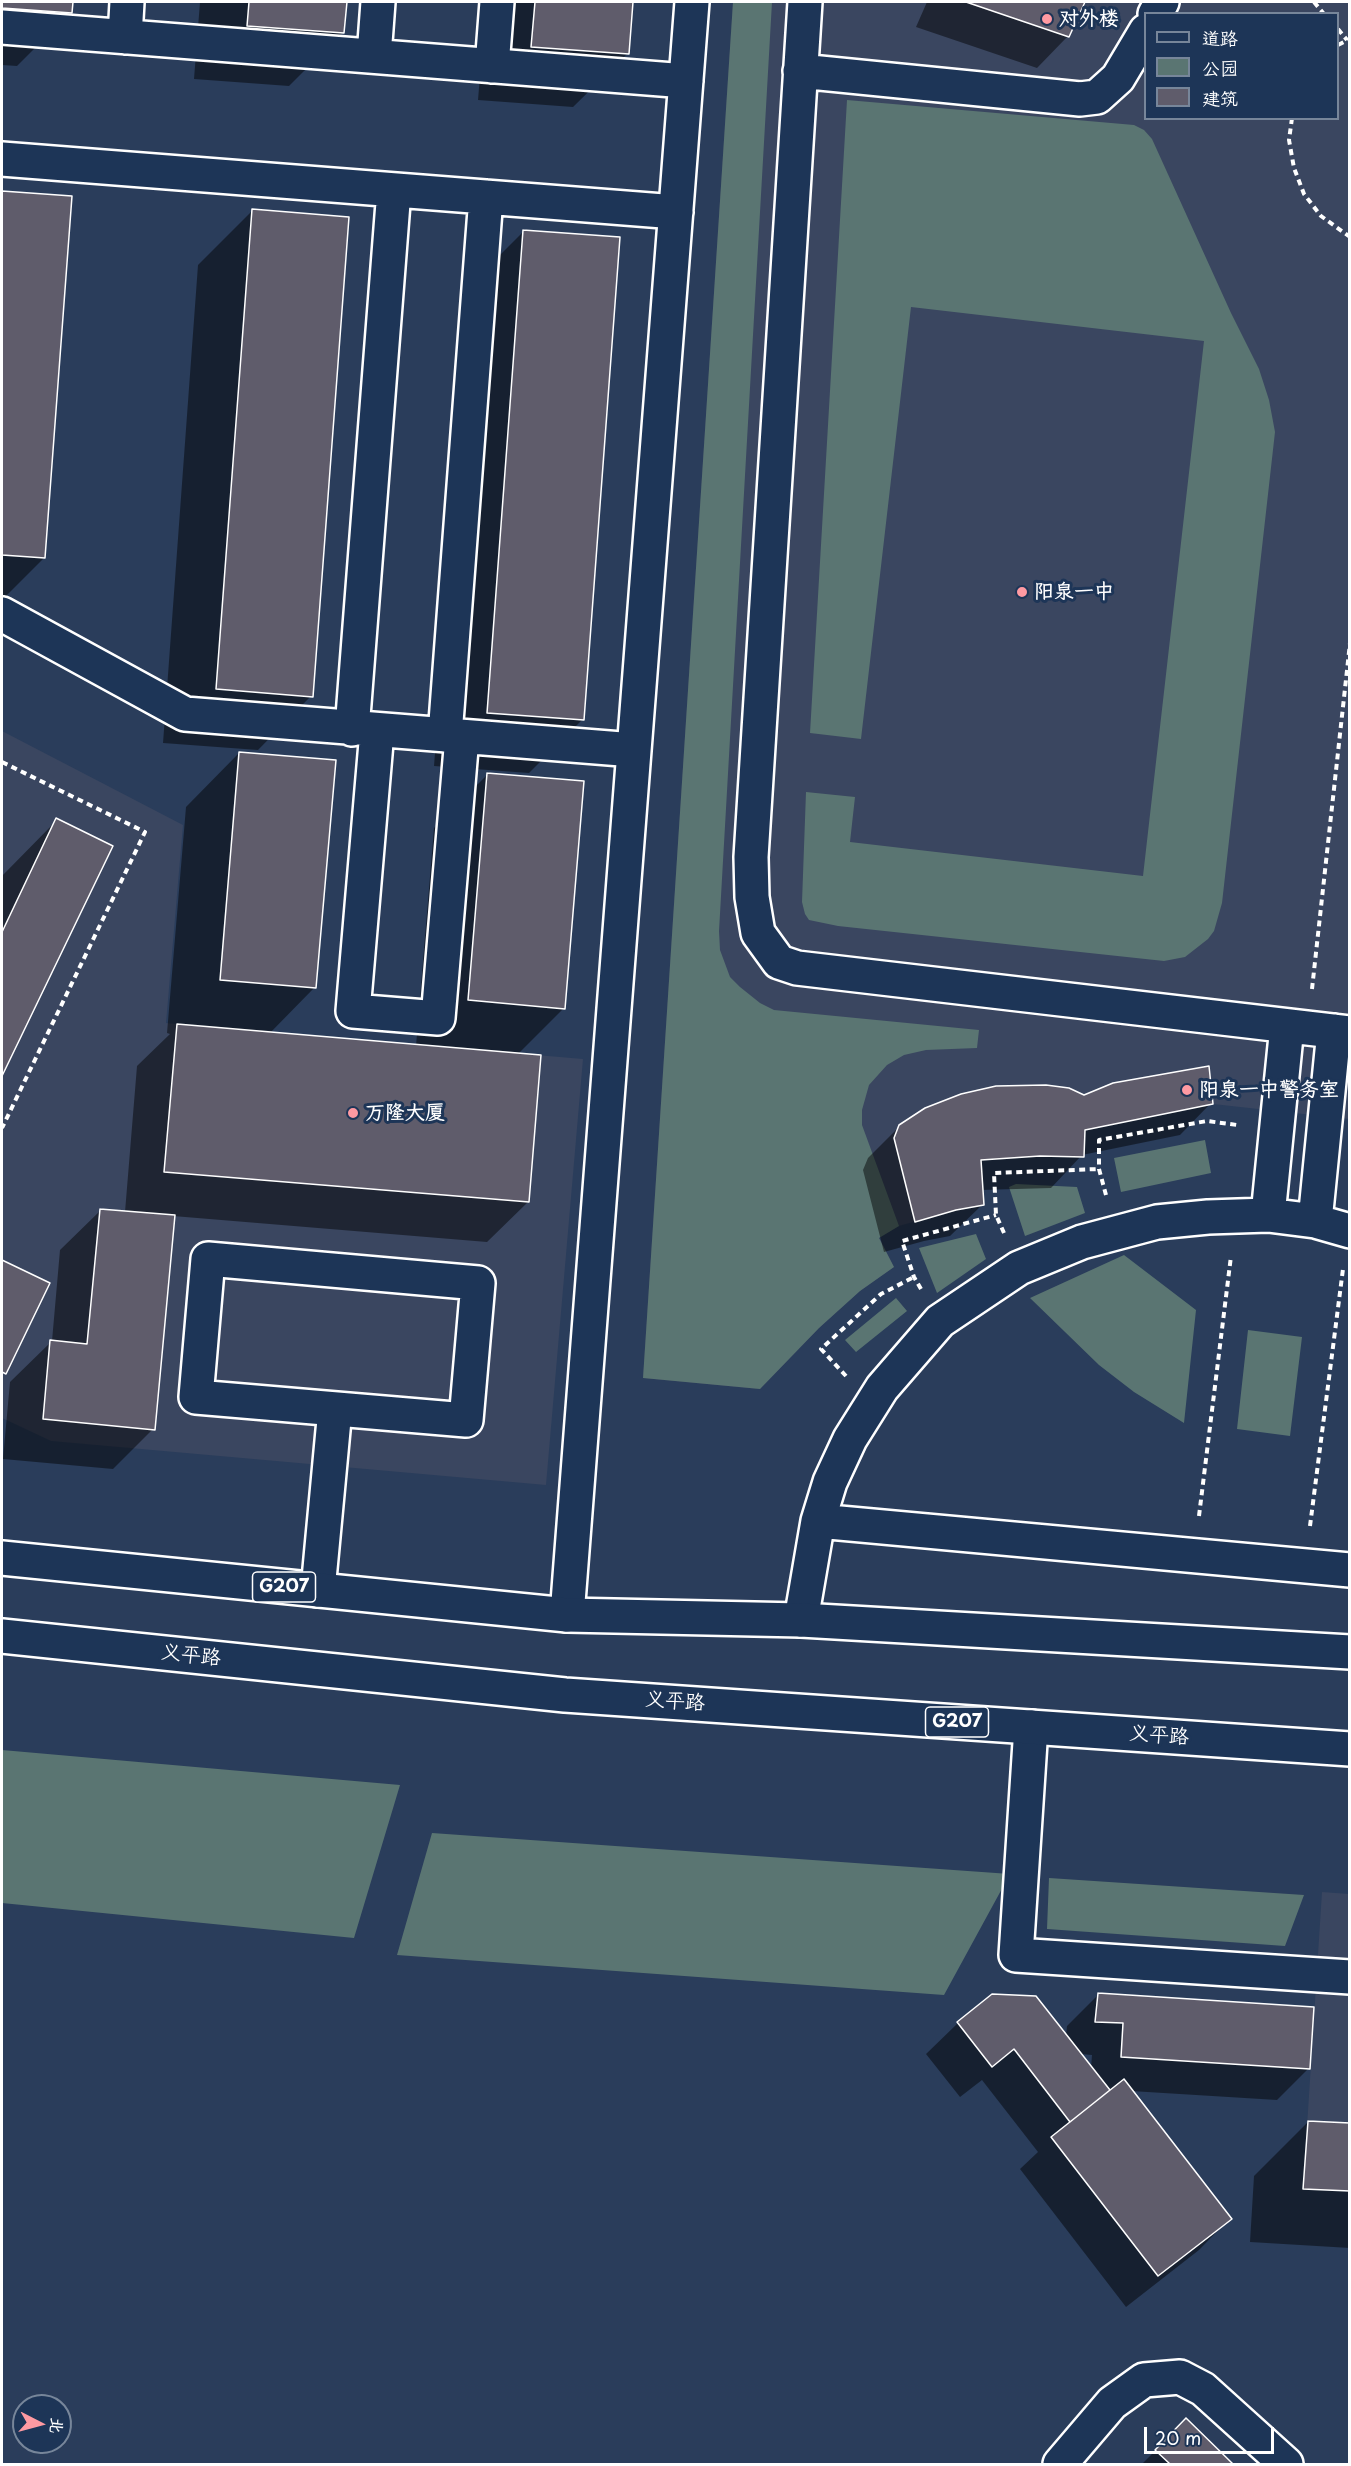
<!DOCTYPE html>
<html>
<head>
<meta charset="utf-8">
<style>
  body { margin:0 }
  #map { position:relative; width:1351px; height:2466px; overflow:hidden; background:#2a3d5b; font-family:"Playpen Sans","LXGW WenKai TC",sans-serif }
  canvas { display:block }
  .frame { position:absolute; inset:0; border:3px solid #fff; pointer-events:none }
  .legend { position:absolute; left:1144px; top:12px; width:195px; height:108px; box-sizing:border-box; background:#1d3557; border:2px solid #77869a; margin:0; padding:8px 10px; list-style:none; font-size:18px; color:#fff }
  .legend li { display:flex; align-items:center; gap:12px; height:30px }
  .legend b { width:30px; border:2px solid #77869a }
  .north { position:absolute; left:12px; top:2394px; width:60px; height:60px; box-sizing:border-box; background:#1d3557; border:2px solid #77869a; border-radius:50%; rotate:96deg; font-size:16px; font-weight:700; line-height:24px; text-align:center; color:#fff }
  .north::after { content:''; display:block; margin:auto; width:21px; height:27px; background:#ff9aa2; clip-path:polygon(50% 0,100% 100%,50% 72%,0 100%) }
  .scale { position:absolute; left:1144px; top:2427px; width:130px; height:27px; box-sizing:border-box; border:3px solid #fff; border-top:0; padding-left:8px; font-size:18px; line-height:21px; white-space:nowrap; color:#fff; -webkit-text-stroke:4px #1d3557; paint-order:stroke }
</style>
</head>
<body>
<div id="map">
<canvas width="1351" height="2466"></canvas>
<div class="frame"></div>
<ul class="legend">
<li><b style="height:8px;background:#1d3557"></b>道路</li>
<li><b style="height:16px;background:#5a7572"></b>公园</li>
<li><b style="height:16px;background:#5f5c6b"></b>建筑</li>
</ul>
<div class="north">北</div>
<div class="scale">20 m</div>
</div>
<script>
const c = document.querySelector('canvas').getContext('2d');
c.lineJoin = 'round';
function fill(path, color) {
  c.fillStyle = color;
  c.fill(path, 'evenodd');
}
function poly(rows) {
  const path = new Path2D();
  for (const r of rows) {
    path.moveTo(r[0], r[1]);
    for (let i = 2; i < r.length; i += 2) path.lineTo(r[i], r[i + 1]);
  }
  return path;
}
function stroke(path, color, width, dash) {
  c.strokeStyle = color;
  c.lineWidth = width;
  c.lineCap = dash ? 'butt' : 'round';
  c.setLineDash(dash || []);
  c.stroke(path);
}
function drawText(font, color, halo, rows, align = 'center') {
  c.font = font + ' "Playpen Sans","LXGW WenKai TC",sans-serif';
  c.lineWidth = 6;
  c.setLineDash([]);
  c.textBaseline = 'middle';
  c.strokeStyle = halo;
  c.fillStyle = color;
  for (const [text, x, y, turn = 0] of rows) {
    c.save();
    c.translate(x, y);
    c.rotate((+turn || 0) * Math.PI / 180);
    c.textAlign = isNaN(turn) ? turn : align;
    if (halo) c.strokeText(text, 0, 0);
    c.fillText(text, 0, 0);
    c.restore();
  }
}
fill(poly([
  [733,2,1349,2,1349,1119,1213,1104,1085,1130,1084,1157,1040,1156,982,1160,984,1205,956,1210,899,1226,879,1237,894,1267,860,1291,819,1328,760,1389,643,1378],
  [1146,14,1338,14,1338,118,1146,118],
  [2,731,183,825,166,1023,583,1059,546,1485,51,1441,2,1418],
  [1322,1892,1349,1894,1349,2191,1303,2189]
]), '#3a4660');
fill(poly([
  [733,2,772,2,719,931,720,950,730,977,740,987,760,1003,774,1010,979,1030,977,1048,926,1050,904,1055,887,1065,869,1085,862,1110,862,1125,899,1226,879,1238,894,1267,860,1291,819,1328,760,1389,643,1378],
  [847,100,1134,125,1144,130,1152,139,1231,313,1259,369,1269,400,1275,432,1222,903,1214,931,1208,939,1185,957,1164,961,838,926,809,920,805,914,802,902,806,792,855,797,850,842,1143,876,1204,341,911,307,861,739,810,733],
  [1205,1140,1211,1173,1121,1192,1114,1158],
  [1016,1184,1077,1187,1085,1213,1025,1236,1009,1187],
  [976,1234,986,1259,937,1293,919,1248],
  [1124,1255,1196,1310,1184,1423,1134,1392,1099,1365,1030,1298],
  [896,1298,907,1311,856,1352,845,1340],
  [1248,1330,1302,1337,1290,1436,1237,1429],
  [2,1750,400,1785,354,1938,2,1903],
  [432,1833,1010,1874,944,1995,397,1955],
  [1049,1878,1304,1895,1285,1946,1047,1929]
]), '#5a7572');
fill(poly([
  [2,2,71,2,71,12,17,66,2,65],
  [200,2,345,2,343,32,289,86,194,79],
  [486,2,631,2,627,54,573,107,478,100],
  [927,2,1083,2,1068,36,1037,68,916,27],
  [2,192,71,198,44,558,2,600],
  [252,211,311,696,258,750,163,743,198,265],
  [524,231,583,719,529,773,434,766,470,285],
  [239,753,315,987,269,1034,416,1046,434,828,488,774,564,1008,518,1054,528,1202,487,1242,173,1216,153,1429,113,1469,3,1459,10,1382,52,1341,60,1250,101,1210,125,1212,137,1066,170,1034,167,1033,186,807],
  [57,820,111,846,2,1072,2,876],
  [1019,1085,1068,1090,1084,1097,1211,1103,1180,1135,1082,1155,1051,1188,981,1190,982,1205,950,1236,924,1241,884,1252,863,1170,868,1158,900,1126,996,1087],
  [2,1261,48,1283,2,1376],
  [1098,1995,1309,2068,1277,2100,1131,2091,1230,2218,1199,2250,1126,2307,1020,2169,1038,2152,982,2080,960,2097,926,2054,958,2023,1066,2036,1067,2026],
  [1080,2054,1092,2055,1091,2068],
  [1308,2122,1350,2125,1350,2248,1250,2242,1254,2176],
  [1186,2420,1231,2464,1142,2464]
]), '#0007');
const building = poly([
  [2,2,73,2,72,13,2,8,2,2],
  [249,2,347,2,344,33,247,26,249,2],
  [535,2,633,2,629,54,531,47,535,2],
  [966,2,1085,2,1069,37,966,2],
  [2,191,72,196,45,558,2,555,2,191],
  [252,209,349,217,313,697,216,689,252,209],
  [523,230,620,237,584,720,487,713,523,230],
  [239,752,336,760,316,988,220,980,239,752],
  [487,773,584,781,565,1009,468,1000,487,773],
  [56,818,113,846,2,1076,2,932,56,818],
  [177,1024,541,1055,529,1202,164,1172,177,1024],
  [1209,1066,1213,1104,1085,1130,1084,1157,1040,1156,981,1160,984,1205,956,1210,915,1222,894,1138,899,1125,925,1108,961,1094,996,1086,1046,1085,1069,1088,1084,1095,1113,1083,1209,1066],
  [100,1209,175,1215,155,1430,43,1419,50,1340,87,1344,100,1209],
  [2,1260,50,1283,6,1374,2,1372,2,1260],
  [1098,1993,1314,2007,1310,2069,1121,2057,1123,2023,1095,2022,1098,1993],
  [992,1994,1036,1996,1110,2090,1070,2122,1014,2049,992,2067,957,2022,992,1994],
  [1124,2079,1232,2219,1158,2276,1051,2137,1124,2079],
  [1308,2121,1350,2123,1350,2191,1303,2189,1308,2121],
  [1186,2418,1233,2464,1170,2464,1155,2450,1186,2418]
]);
fill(building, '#5f5c6b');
stroke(building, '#fff', 1.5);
const minor = poly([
  [805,2,751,857,752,897,758,933,779,962,797,968,1350,1033],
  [1155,14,1162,2],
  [2,27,686,81],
  [125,37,127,2],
  [374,56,378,2],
  [492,66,497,2],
  [800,71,1080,99,1097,97,1118,78,1146,31],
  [2,159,676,212],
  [2,614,185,714,634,750],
  [352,729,394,190],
  [377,731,353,1011,438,1018,462,737],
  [445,735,486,197],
  [1268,1215,1287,1026],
  [1315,1221,1334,1031],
  [208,1259,478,1283,466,1420,196,1397,208,1259],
  [818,1521,1350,1570],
  [318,1590,335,1409],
  [567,1615,692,2],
  [801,1620,818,1521,830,1482,850,1439,882,1388,940,1321,1019,1268,1082,1242,1157,1222,1208,1217,1268,1215,1315,1221,1350,1231],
  [1031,1727,1016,1955,1350,1977],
  [1060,2464,1112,2403,1144,2380,1180,2377,1203,2389,1286,2464]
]);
const highway = poly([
  [2,1558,567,1615,801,1620,1350,1652],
  [2,1636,565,1695,1350,1749]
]);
stroke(minor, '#fff', 38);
stroke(highway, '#fff', 38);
stroke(poly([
  [1314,2,1324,14],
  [1338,29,1347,40],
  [1338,45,1350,39],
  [1292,118,1289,140,1294,168,1304,194,1321,216,1350,237],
  [2,762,145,832,2,1128],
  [1312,989,1350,643],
  [1106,1195,1099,1169,1099,1140,1207,1121,1237,1125],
  [1004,1233,996,1215,994,1173,1099,1169],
  [921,1289,914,1277,902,1241,996,1215],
  [846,1376,821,1349,881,1294,914,1277],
  [1199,1516,1231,1256],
  [1310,1526,1343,1269]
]), '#fff', 4, [6, 4.5]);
stroke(minor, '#1d3557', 33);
stroke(highway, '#1d3557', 33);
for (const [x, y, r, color] of [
  [1047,19,6,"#ff9aa2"],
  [1022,592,6,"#ff9aa2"],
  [1187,1090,6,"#ff9aa2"],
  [353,1113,6,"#ff9aa2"]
]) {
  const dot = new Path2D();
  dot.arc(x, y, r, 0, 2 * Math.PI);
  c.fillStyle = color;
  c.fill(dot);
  stroke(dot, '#1d3557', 2);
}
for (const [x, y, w] of [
  [284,1587,63],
  [957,1722,63]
]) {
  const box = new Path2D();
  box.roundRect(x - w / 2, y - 15, w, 30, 4.5);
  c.fillStyle = '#1d3557';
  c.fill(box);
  stroke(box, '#fff', 1.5);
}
drawText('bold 18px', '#fff', null, [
  ["G207",284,1587],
  ["G207",957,1722]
]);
drawText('bold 20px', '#fff', '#1d3557', [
  ["对外楼",1059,19],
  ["阳泉一中",1034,592],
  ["阳泉一中警务室",1199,1090],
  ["万隆大厦",365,1113]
], 'left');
drawText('20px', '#fff', '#1d3557', [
  ["义平路",191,1656,6],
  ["义平路",675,1702,4],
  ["义平路",1159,1736,4]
]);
</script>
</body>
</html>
